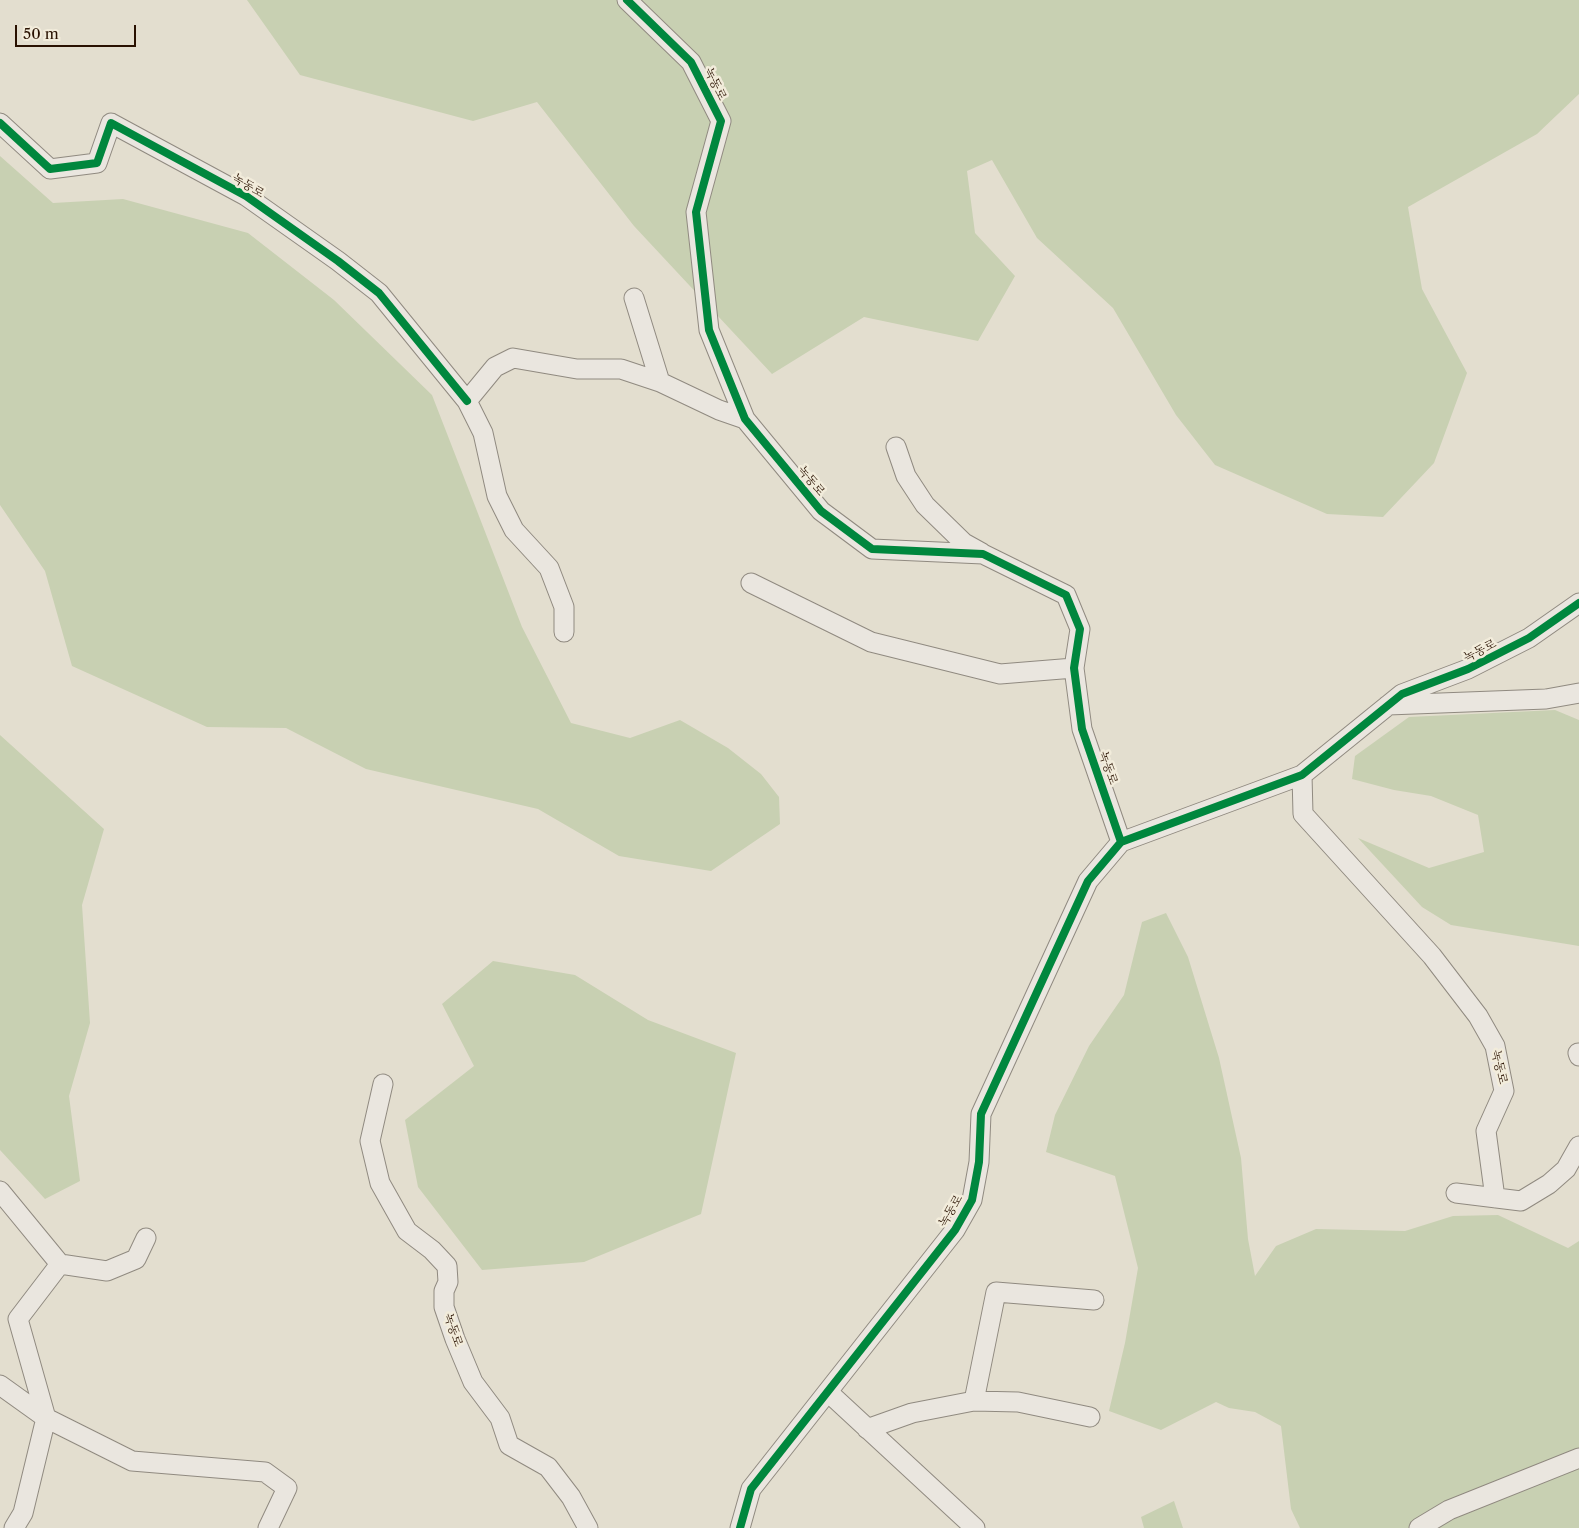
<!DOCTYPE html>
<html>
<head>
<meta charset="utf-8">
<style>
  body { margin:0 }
  #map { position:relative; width:1579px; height:1528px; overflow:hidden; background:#e3decf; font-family:"Libre Caslon Text",serif }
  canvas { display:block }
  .scale { position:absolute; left:15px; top:25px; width:121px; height:22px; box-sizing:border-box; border:2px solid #291101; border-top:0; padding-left:6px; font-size:15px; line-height:18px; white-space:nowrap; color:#291101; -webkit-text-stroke:4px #f2ecdb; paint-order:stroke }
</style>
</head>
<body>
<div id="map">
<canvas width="1579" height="1528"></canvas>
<div class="scale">50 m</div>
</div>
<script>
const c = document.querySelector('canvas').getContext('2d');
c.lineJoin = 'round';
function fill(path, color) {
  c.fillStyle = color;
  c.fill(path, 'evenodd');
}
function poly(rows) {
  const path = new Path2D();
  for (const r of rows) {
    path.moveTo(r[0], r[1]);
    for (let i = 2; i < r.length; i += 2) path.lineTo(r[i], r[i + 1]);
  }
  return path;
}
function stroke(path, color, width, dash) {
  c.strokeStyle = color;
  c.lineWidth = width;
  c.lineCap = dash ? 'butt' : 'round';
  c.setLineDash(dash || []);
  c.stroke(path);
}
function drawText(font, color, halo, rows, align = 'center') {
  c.font = font + ' "Libre Caslon Text","Noto Serif KR",serif';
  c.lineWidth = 5;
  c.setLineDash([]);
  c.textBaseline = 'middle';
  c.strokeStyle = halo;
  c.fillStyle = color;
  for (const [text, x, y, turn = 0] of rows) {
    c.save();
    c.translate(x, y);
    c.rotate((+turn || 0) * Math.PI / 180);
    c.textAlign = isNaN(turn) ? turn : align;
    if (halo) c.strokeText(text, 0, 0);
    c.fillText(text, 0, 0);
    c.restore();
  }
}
fill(poly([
  [247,0,1579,0,1579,94,1537,134,1408,207,1422,289,1467,373,1434,463,1383,517,1327,514,1215,465,1176,415,1113,308,1037,238,992,160,967,171,975,233,1015,276,978,341,864,317,772,374,634,226,537,102,473,121,300,75],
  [0,156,53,203,123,199,248,233,334,300,432,395,522,627,571,723,630,738,680,720,728,748,761,774,779,797,780,824,711,871,619,856,538,809,366,769,286,728,207,727,72,666,45,571,0,505],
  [1555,710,1579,720,1579,946,1451,925,1422,907,1358,838,1429,868,1484,852,1478,815,1431,796,1394,790,1352,779,1355,756,1409,717],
  [0,735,104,829,82,905,90,1023,69,1096,80,1181,45,1199,0,1150],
  [1166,913,1188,957,1219,1058,1241,1158,1248,1239,1255,1276,1276,1246,1316,1229,1405,1231,1453,1216,1498,1215,1568,1248,1579,1241,1579,1528,1300,1528,1291,1509,1281,1426,1255,1412,1229,1408,1216,1402,1161,1430,1109,1411,1125,1343,1138,1268,1115,1176,1046,1152,1055,1115,1089,1046,1124,995,1142,922],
  [493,961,575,975,648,1020,736,1053,701,1214,584,1262,482,1270,418,1187,405,1120,474,1066,442,1004],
  [1174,1501,1183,1528,1144,1528,1141,1517]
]), '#c8d0b2');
const minor = poly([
  [627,0,691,62,721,121,696,212,709,330,745,419,821,511,872,549,983,554,1066,595,1080,629,1074,668,1082,729,1121,842,1302,775,1402,694,1468,669,1529,638,1579,603],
  [0,123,50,169,97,163,111,123,246,196,338,261,379,293,467,401],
  [634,298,660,382],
  [896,447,906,476,925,505,964,543,982,553],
  [751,583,871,642,1000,674,1074,668],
  [564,632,564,607,549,568,514,530,497,496,483,433,467,401,495,367,513,358,577,369,621,369,660,382,719,410,745,419],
  [1388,705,1546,699,1579,693],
  [1302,775,1303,814,1432,956,1478,1016,1495,1046,1504,1091,1486,1131,1495,1198],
  [1578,1053,1579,1056],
  [383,1084,370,1141,380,1183,407,1231,432,1250,447,1266,448,1282,444,1291,444,1307,455,1339,473,1382,500,1418,509,1445,548,1467,571,1497,588,1528],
  [0,1191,60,1264],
  [1456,1193,1521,1201,1549,1184,1566,1169,1579,1146],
  [0,1385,46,1418,132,1461,265,1472,287,1488,268,1528],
  [828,1392,975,1528],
  [974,1401,996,1292,1094,1300],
  [867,1429,912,1413,974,1401,1018,1402,1090,1417],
  [14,1528,23,1513,46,1418,18,1319,60,1264,107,1271,136,1259,146,1238],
  [740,1528,751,1489,955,1230,972,1200,979,1162,981,1114,1088,881,1121,842],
  [1419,1528,1449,1510,1579,1458]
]);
stroke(minor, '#908a80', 21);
stroke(minor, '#eae6df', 19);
stroke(poly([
  [627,0,691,62,721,121,696,212,709,330,745,419,821,511,872,549,983,554,1066,595,1080,629,1074,668,1082,729,1121,842,1302,775,1402,694,1468,669,1529,638,1579,603],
  [0,123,50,169,97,163,111,123,246,196,338,261,379,293,467,401],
  [740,1528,751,1489,955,1230,972,1200,979,1162,981,1114,1088,881,1121,842]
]), '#00873e', 8);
drawText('12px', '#291101', '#f2ecdb', [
  ["녹동로",715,84,64],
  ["녹동로",248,186,31],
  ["녹동로",811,481,50],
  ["녹동로",1480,651,-27],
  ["녹동로",1108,768,71],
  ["녹동로",1499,1067,77],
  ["녹동로",951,1211,-60],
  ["녹동로",453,1330,71]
]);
</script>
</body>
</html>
